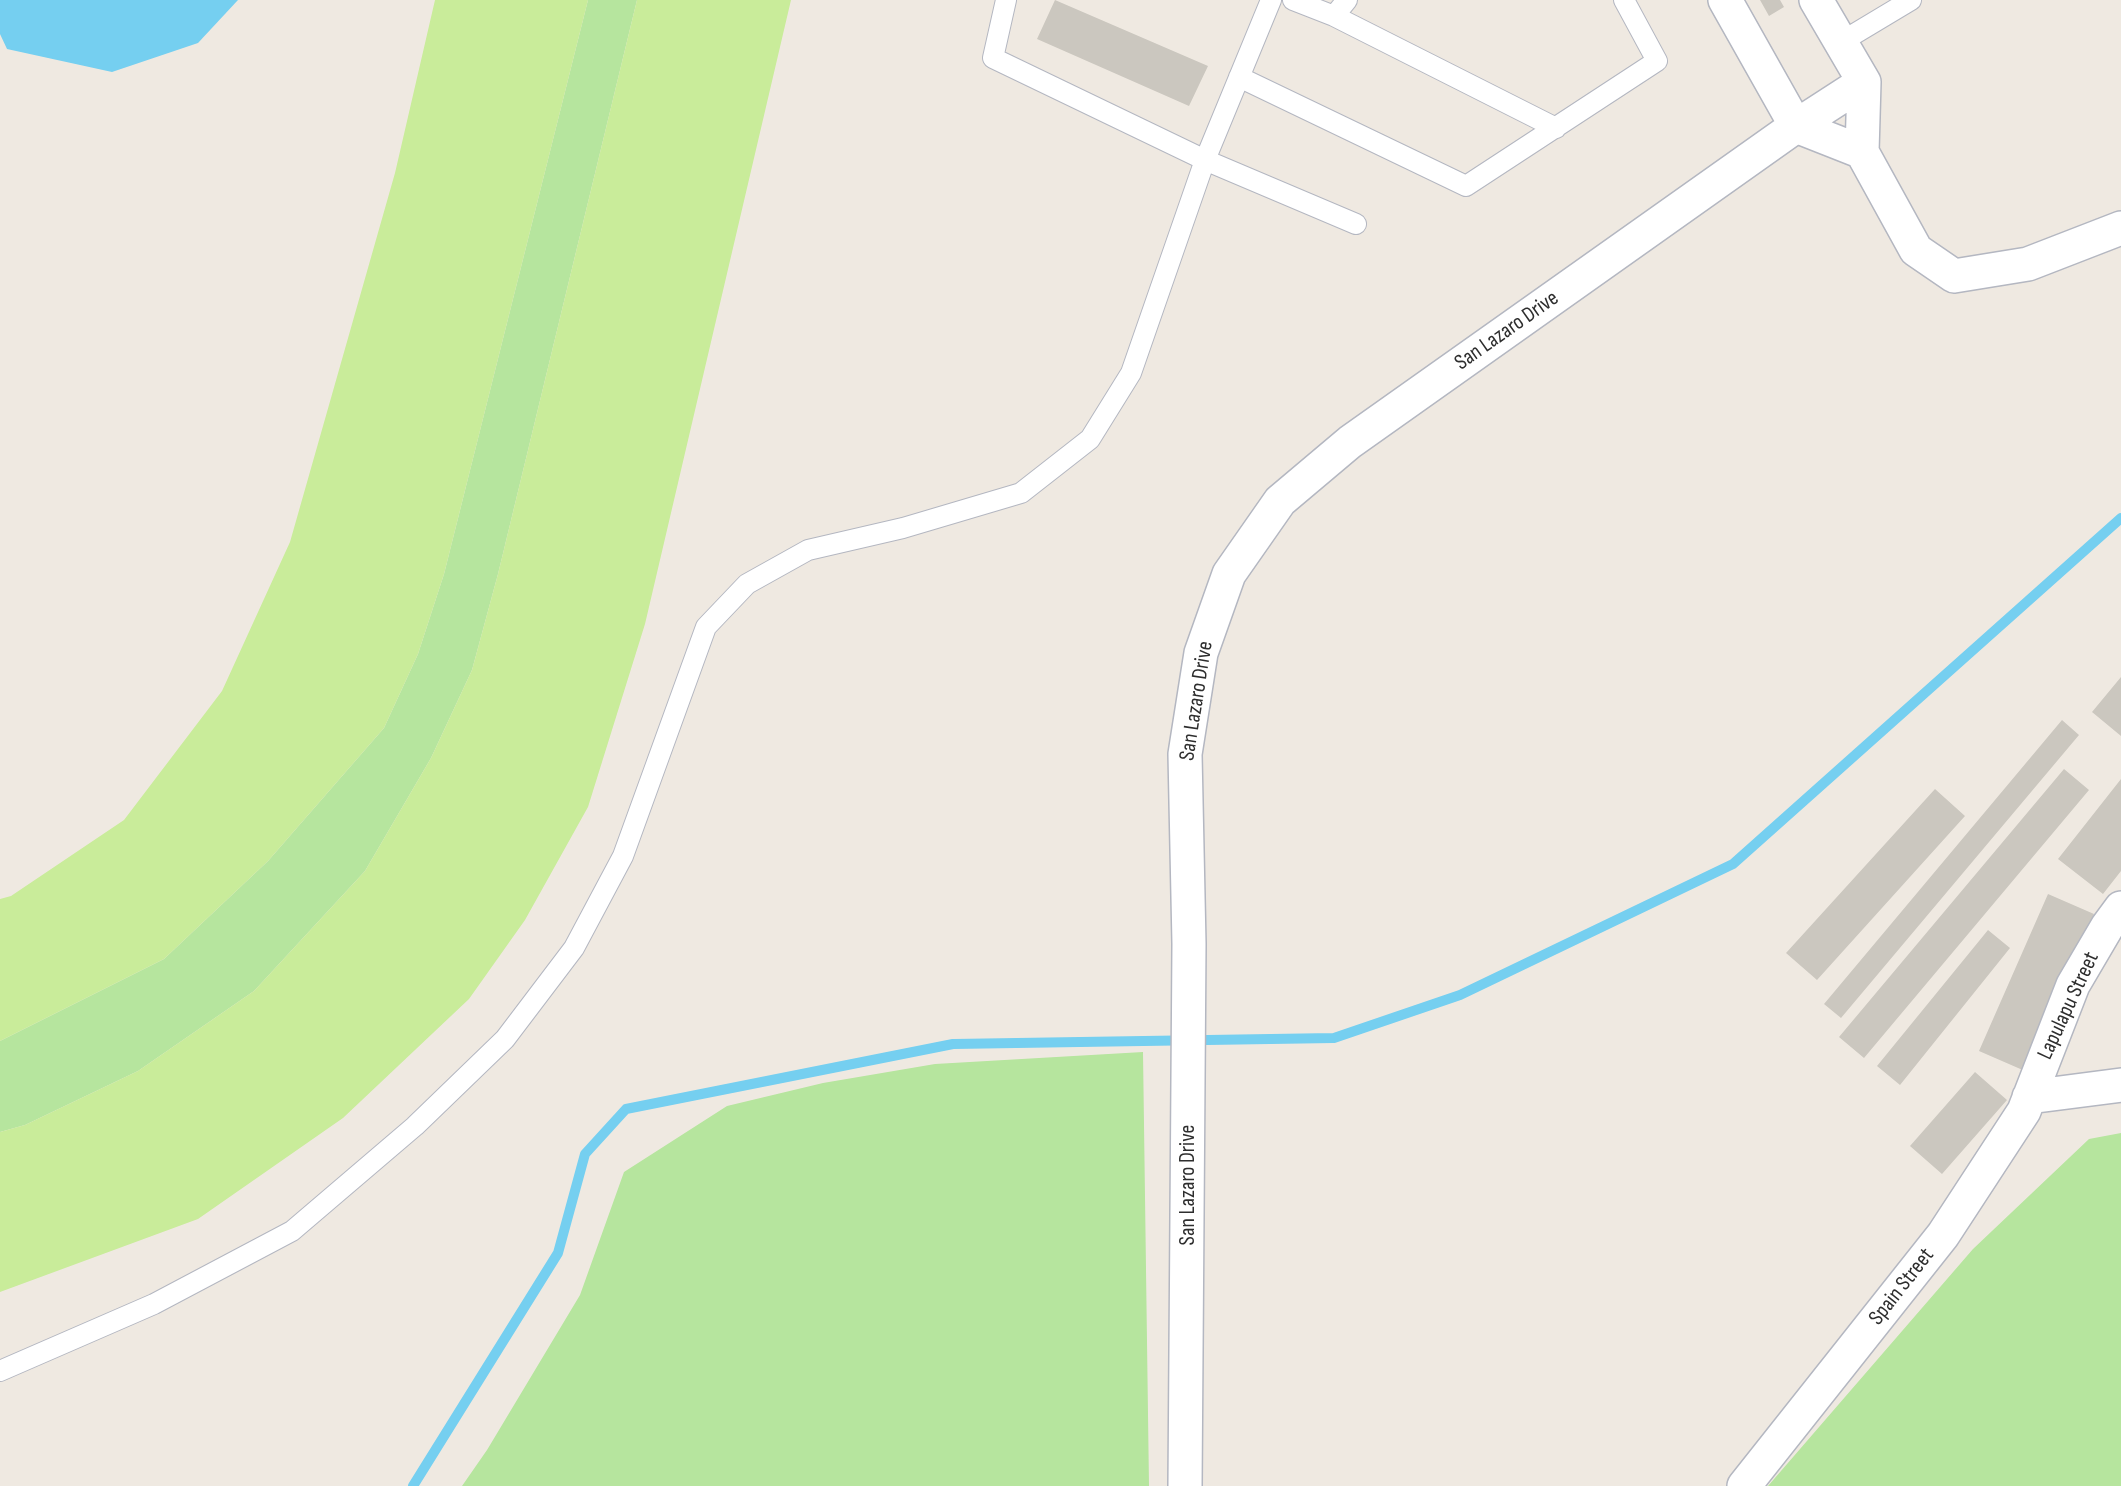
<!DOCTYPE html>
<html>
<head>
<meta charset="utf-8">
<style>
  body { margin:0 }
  canvas { display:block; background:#efe9e1 }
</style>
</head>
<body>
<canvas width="2121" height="1486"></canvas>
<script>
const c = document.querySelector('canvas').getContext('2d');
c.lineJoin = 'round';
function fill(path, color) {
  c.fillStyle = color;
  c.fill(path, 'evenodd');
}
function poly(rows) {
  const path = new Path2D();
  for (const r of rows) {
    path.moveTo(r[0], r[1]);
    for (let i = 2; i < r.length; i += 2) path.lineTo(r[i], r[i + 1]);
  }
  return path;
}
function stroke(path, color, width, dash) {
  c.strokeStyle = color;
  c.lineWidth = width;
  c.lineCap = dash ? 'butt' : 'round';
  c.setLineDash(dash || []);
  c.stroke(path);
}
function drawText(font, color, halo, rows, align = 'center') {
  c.font = font + ' "Sofia Sans Condensed",sans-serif';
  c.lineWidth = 5;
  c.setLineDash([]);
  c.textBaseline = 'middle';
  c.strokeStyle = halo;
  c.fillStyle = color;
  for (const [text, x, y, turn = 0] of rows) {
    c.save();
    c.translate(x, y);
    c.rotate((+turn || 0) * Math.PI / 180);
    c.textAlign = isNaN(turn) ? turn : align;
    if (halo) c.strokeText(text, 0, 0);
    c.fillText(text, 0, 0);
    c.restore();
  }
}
fill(poly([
  [588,0,637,0,498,574,472,670,431,758,365,871,254,991,138,1071,25,1125,0,1132,0,1041,164,959,268,861,384,728,418,654,444,574],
  [1143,1052,1149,1486,462,1486,487,1450,580,1295,624,1172,727,1106,823,1083,935,1064],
  [2121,1133,2121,1486,1768,1486,1973,1249,2089,1139]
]), '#b6e59e');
fill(poly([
  [435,0,588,0,444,574,418,654,384,728,268,861,164,959,0,1041,0,899,11,896,124,820,222,691,290,542,395,173],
  [637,0,791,0,645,624,588,807,525,920,469,999,343,1118,198,1219,0,1292,0,1132,25,1125,138,1071,254,991,365,871,431,758,472,670,498,574]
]), '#c9ec9a');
fill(poly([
  [0,0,238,0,198,43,112,72,7,49,0,34]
]), '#75cff0');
stroke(poly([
  [413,1486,558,1253,585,1154,626,1109,953,1044,1334,1038,1460,995,1733,864,2121,518]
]), '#75cff0', 10);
fill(poly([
  [1055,0,1208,66,1189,106,1037,39],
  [1760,0,1780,0,1784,7,1769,16],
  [2121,677,2121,736,2092,712],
  [2062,720,2079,735,1841,1018,1824,1004],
  [2064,769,2089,790,1864,1058,1839,1037],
  [2121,779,2121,871,2103,894,2058,859],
  [1935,789,1965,816,1817,980,1786,953],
  [2048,894,2094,914,2025,1071,1979,1051],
  [1988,930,2010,948,1900,1085,1877,1066],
  [1975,1072,2007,1100,1942,1174,1910,1146]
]), '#cbc7bf');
const service = poly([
  [1006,0,993,58,1205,160,1356,224],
  [1293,0,1334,16,1556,128],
  [1334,16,1347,0],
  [1841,42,1911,0],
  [1239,77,1466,186,1657,61,1624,0],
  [0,1371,154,1304,292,1231,415,1126,505,1039,574,948,623,856,706,627,747,584,808,550,903,528,1021,493,1090,439,1131,373,1205,160,1271,0]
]);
const minor = poly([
  [1864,82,1862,152,1916,250,1954,276,2028,264,2121,228],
  [1796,126,1864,82,1816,0],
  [1796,126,1862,152],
  [2029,1097,2121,1085],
  [1744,1486,1943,1235,2024,1111,2073,985,2107,927,2121,908]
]);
const tertiary = poly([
  [1185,1486,1189,944,1185,754,1201,653,1229,574,1280,501,1350,442,1796,126,1725,0]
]);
stroke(service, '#b4b7c1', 22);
stroke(minor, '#b4b7c1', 36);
stroke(tertiary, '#b4b7c1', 36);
stroke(service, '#fff', 20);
stroke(minor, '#fff', 33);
stroke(tertiary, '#fff', 33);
drawText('22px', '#2e2e2e', '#fff', [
  ["San Lazaro Drive",1507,331,-35],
  ["San Lazaro Drive",1197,701,-81],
  ["Lapulapu Street",2069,1006,-65],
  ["San Lazaro Drive",1188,1185,-90],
  ["Spain Street",1902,1287,-52]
]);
</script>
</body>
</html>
